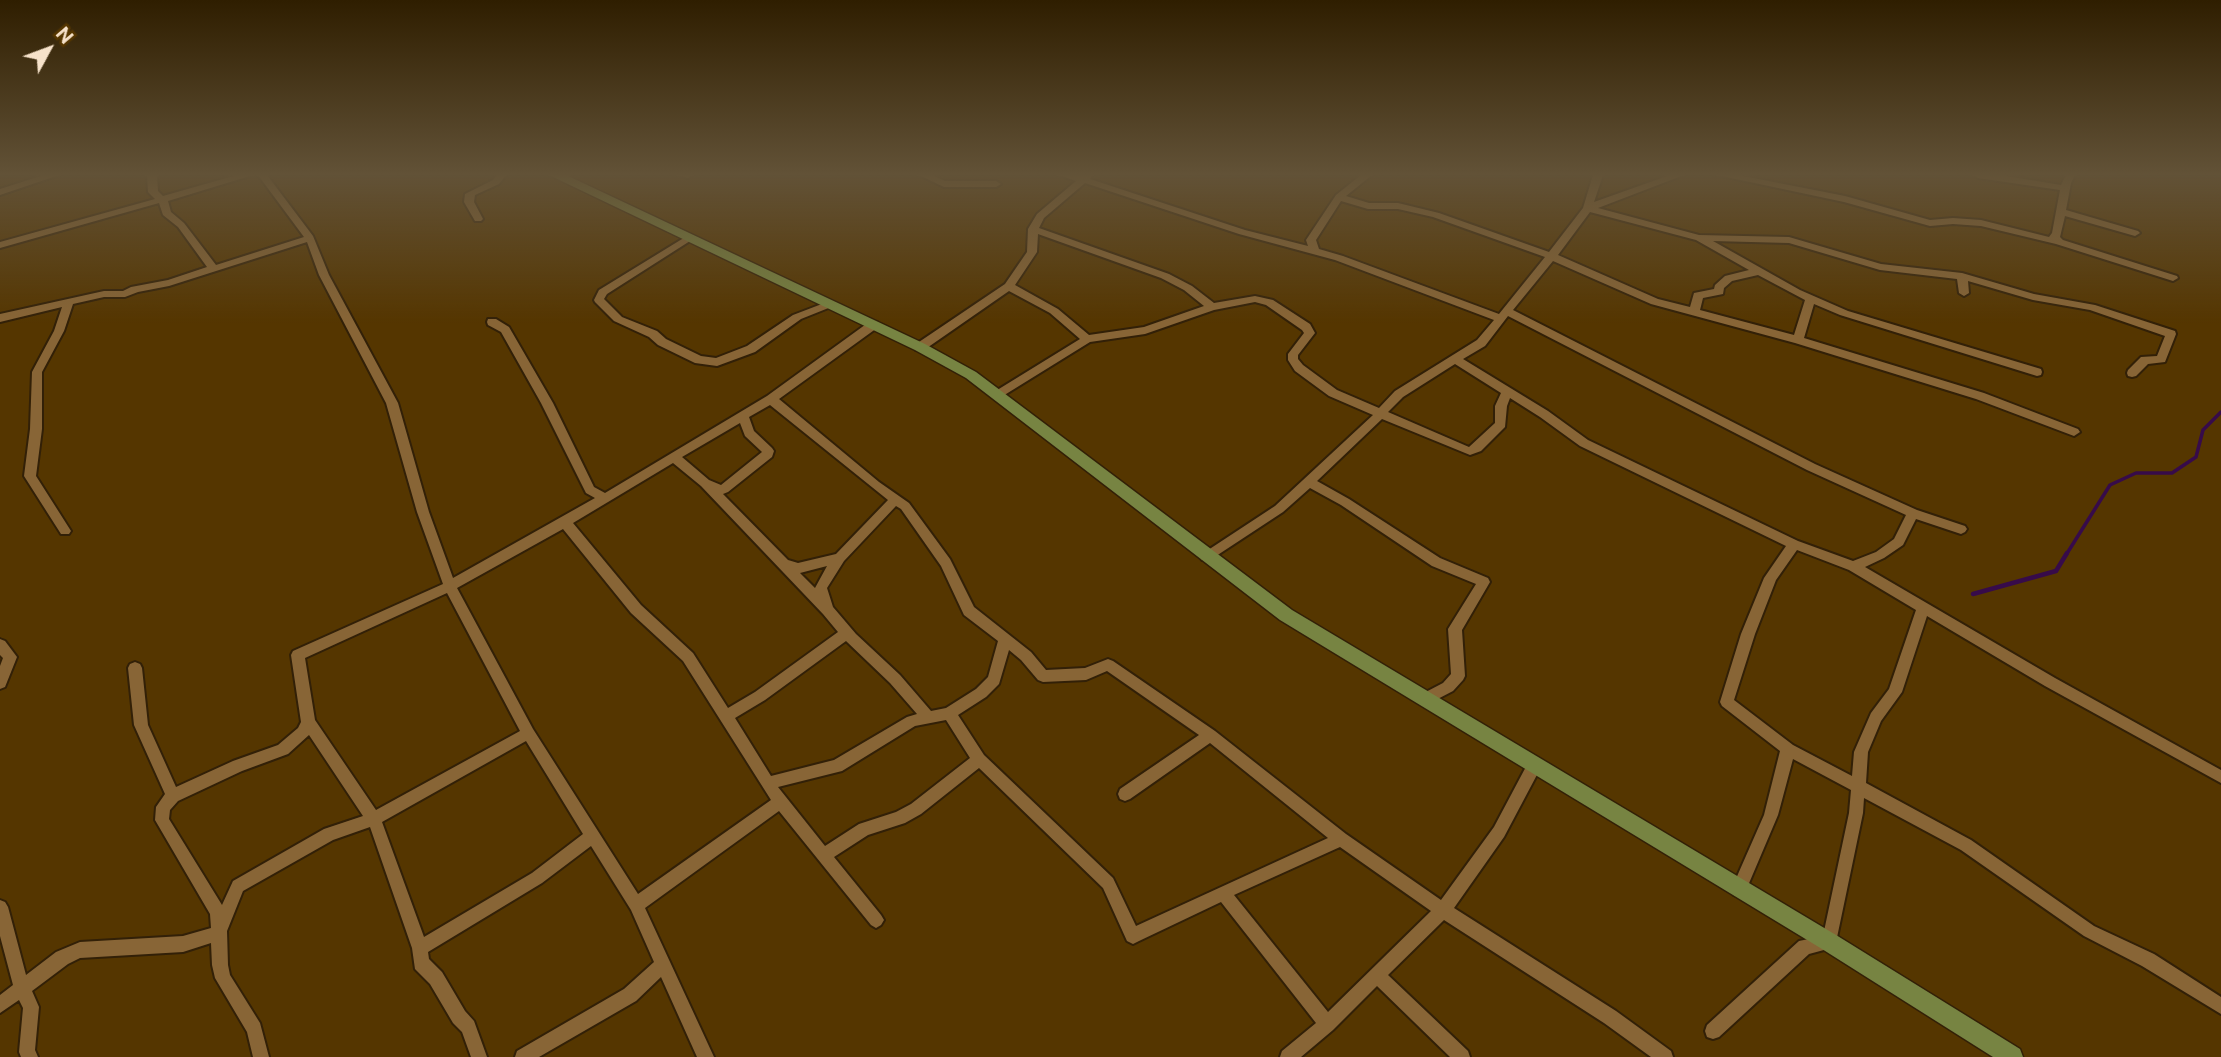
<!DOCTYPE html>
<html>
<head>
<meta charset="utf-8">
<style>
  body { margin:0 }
  #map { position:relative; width:2221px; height:1057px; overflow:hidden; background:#553600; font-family:"Public Sans",sans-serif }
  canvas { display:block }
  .north { position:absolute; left:14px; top:14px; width:70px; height:70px; -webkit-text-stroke:5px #553600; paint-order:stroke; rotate:49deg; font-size:19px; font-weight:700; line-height:28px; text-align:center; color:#f6e2ca }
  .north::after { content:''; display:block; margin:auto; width:24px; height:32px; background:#f6e2ca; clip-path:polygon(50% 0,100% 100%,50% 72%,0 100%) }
</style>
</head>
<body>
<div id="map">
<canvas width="2221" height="1057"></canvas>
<div class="north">N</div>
</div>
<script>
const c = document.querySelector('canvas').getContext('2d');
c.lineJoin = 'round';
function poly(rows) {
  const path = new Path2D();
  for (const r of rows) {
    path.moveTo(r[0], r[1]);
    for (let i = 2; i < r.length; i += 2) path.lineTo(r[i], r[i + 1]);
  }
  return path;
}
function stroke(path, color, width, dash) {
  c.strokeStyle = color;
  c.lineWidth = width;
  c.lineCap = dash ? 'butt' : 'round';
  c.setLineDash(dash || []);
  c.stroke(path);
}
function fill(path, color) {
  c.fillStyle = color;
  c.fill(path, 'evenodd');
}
stroke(poly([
  [2066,555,2110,485,2136,473,2172,473,2196,457,2203,430,2221,412]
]), '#370b4a', 3.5);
stroke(poly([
  [1973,594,2056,571,2067,553]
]), '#370b4a', 4.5);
const minor = poly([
  [44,175,59,175,0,195,0,189,44,175],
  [147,175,157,175,158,191,163,196,237,175,253,175,168,201,171,212,184,223,216,265,304,237,258,175,267,175,313,236,329,275,398,403,429,512,453,578,595,498,586,493,541,403,501,332,488,325,487,322,488,319,496,319,509,327,553,403,594,487,605,493,767,396,869,322,877,322,878,325,877,328,779,399,879,482,909,503,950,559,974,607,1031,652,1046,670,1085,668,1108,659,1113,661,1215,731,1346,834,1441,900,1494,827,1529,761,1534,760,1539,761,1541,766,1539,771,1504,837,1454,908,1616,1011,1671,1051,1673,1057,1651,1057,1604,1023,1444,920,1388,975,1468,1051,1470,1057,1450,1057,1377,986,1333,1030,1301,1057,1280,1057,1282,1051,1316,1023,1221,902,1139,941,1133,944,1127,941,1103,888,979,768,921,814,905,823,868,835,834,857,881,915,884,920,881,925,876,928,871,925,779,811,645,908,714,1057,697,1057,661,977,636,1001,539,1057,515,1057,517,1051,624,989,654,962,631,910,591,846,542,883,428,952,429,959,442,972,465,1011,474,1021,487,1057,471,1057,462,1032,453,1023,430,984,415,969,412,948,370,827,333,840,243,891,227,931,228,965,230,975,260,1023,269,1057,253,1057,247,1032,215,978,212,965,211,943,183,952,80,958,68,964,32,991,39,1007,35,1050,38,1057,21,1057,19,1052,23,1008,19,1000,0,1013,0,995,13,985,0,936,0,900,5,902,8,907,26,975,56,952,80,942,183,936,211,928,210,914,155,820,156,807,165,794,134,725,128,668,130,664,135,662,140,664,142,668,148,725,176,787,233,761,278,745,298,728,301,722,291,655,293,651,443,584,417,512,386,403,319,275,307,242,169,286,138,292,125,297,104,297,73,304,64,331,42,372,42,429,36,476,71,531,69,534,61,534,24,476,30,429,32,372,54,331,62,307,0,322,0,314,104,291,123,291,131,287,168,280,207,267,178,227,163,215,159,203,0,248,0,242,155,199,148,192,147,175],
  [770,405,888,500,836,554,798,563,788,560,723,494,728,492,772,457,774,451,772,448,754,431,749,417,770,405],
  [740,423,745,436,762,452,721,485,709,480,682,457,740,423],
  [673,463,701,486,823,614,838,632,755,692,728,708,693,653,641,605,573,523,673,463],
  [896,506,901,509,941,566,964,615,998,641,988,677,976,689,946,708,931,711,900,675,856,634,833,607,827,588,844,561,896,506],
  [563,529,631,613,683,661,771,800,638,894,533,729,457,588,563,529],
  [827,566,815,588,800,573,827,566],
  [447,593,520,731,376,810,315,720,305,658,447,593],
  [846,641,890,683,917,714,907,717,834,760,771,776,735,718,765,700,846,641],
  [1009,650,1021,660,1038,680,1043,682,1086,680,1107,671,1199,735,1120,789,1118,794,1120,799,1125,801,1130,799,1210,743,1328,838,1136,926,1113,878,984,755,958,715,986,697,999,684,1009,650],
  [946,720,970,758,911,804,896,812,859,824,825,846,778,787,842,771,915,726,946,720],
  [309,735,363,816,324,829,233,881,222,905,169,819,170,810,178,801,242,771,288,754,309,735],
  [526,741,583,834,532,873,424,937,382,822,526,741],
  [1340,847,1431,911,1328,1012,1234,895,1340,847],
  [497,175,506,175,499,184,475,195,474,202,483,219,481,221,475,221,464,202,465,194,493,180,497,175],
  [678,175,692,175,688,178,678,175],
  [919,175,932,175,945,181,996,181,1001,184,996,187,944,187,919,175],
  [1059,175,1092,175,1090,179,1245,230,1308,246,1306,240,1336,195,1361,175,1372,175,1346,196,1369,203,1398,203,1439,213,1549,252,1583,208,1593,175,1603,175,1594,202,1670,175,1684,175,1598,208,1699,235,1789,237,1881,264,1962,273,2034,294,2095,305,2175,331,2176,334,2165,362,2148,364,2136,376,2132,377,2128,376,2127,373,2128,370,2141,357,2157,356,2165,336,2090,310,2033,300,1968,281,1969,293,1964,296,1959,293,1957,279,1880,270,1789,243,1713,241,1800,290,1848,311,2041,369,2042,372,2041,375,2037,376,1840,315,1814,304,1804,338,1984,393,2078,429,2080,432,2074,436,1976,399,1795,343,1651,304,1553,261,1513,310,1815,464,1917,510,1965,526,1967,529,1965,532,1961,534,1916,519,1903,545,1884,558,1865,567,2055,678,2221,770,2221,783,2045,686,1927,616,1902,692,1881,721,1868,752,1866,783,1971,840,2094,926,2154,954,2221,997,2221,1014,2142,966,2084,936,1961,850,1864,798,1863,813,1835,947,1809,954,1719,1037,1713,1039,1707,1037,1705,1031,1707,1025,1799,941,1823,936,1849,813,1851,790,1793,759,1778,815,1744,895,1739,897,1734,895,1731,890,1764,815,1780,751,1722,706,1720,702,1741,634,1764,578,1786,546,1580,446,1540,417,1510,398,1507,406,1505,427,1481,451,1470,455,1382,419,1317,481,1349,499,1440,558,1488,578,1490,582,1462,630,1465,676,1463,680,1453,691,1430,703,1425,705,1420,703,1418,699,1420,695,1443,683,1451,674,1448,629,1476,584,1432,566,1341,505,1310,488,1283,512,1210,560,1202,560,1200,557,1202,554,1275,506,1373,415,1329,396,1295,371,1288,360,1288,354,1304,333,1302,330,1266,305,1255,302,1214,310,1145,334,1090,342,998,399,994,398,992,395,994,392,1080,339,1050,313,1009,291,924,350,916,350,915,347,916,344,1005,284,1027,252,1028,229,1037,214,1076,181,1059,175],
  [1085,183,1239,234,1335,260,1494,320,1477,340,1395,391,1379,408,1337,390,1303,365,1298,359,1298,355,1315,333,1310,324,1273,300,1255,296,1214,303,1192,286,1169,274,1039,228,1044,218,1085,183],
  [1341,201,1368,209,1398,209,1433,217,1545,257,1499,314,1343,256,1319,249,1316,240,1341,201],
  [1590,212,1696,240,1749,270,1725,276,1715,285,1714,289,1694,293,1690,307,1658,299,1558,255,1590,212],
  [1038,234,1161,278,1184,290,1204,306,1144,327,1089,335,1058,309,1015,285,1037,252,1038,234],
  [1758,275,1805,300,1794,335,1700,310,1703,298,1723,294,1724,288,1732,281,1758,275],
  [1508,316,1807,470,1906,515,1894,539,1876,552,1853,561,1798,541,1588,440,1548,411,1463,359,1485,346,1508,316],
  [1455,364,1501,393,1495,406,1495,423,1469,447,1388,412,1403,397,1455,364],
  [1797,550,1849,570,1916,610,1889,689,1871,713,1854,752,1852,776,1793,745,1734,700,1755,634,1776,580,1797,550],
  [1717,175,1738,175,1845,196,1930,220,1953,218,1981,220,2049,237,2052,233,2060,190,1978,178,1974,175,2000,175,2061,185,2066,175,2075,175,2071,183,2066,210,2138,231,2140,233,2135,236,2065,216,2060,237,2063,240,2177,276,2178,278,2173,281,2056,244,1981,226,1953,224,1930,226,1844,202,1717,175],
  [687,236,692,239,690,241,607,294,604,299,622,317,657,331,666,339,701,356,716,358,747,346,793,315,827,302,832,305,831,307,801,319,755,352,717,366,695,363,658,345,649,337,614,321,595,302,594,300,599,290,687,236],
  [0,639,5,641,17,657,5,687,0,689,0,666,3,658,0,655,0,639]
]);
const major = poly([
  [549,175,566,175,925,344,976,372,1292,610,1836,935,2020,1049,2023,1057,1993,1057,1822,949,1280,620,966,378,915,350,549,175]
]);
stroke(minor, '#322007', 4);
stroke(major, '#322007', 3);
fill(minor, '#886536');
fill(major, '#778442');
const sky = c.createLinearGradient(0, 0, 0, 323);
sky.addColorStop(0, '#2f1e00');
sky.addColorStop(0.54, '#625237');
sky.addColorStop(1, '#62523700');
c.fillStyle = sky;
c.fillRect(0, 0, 2221, 323);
</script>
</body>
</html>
